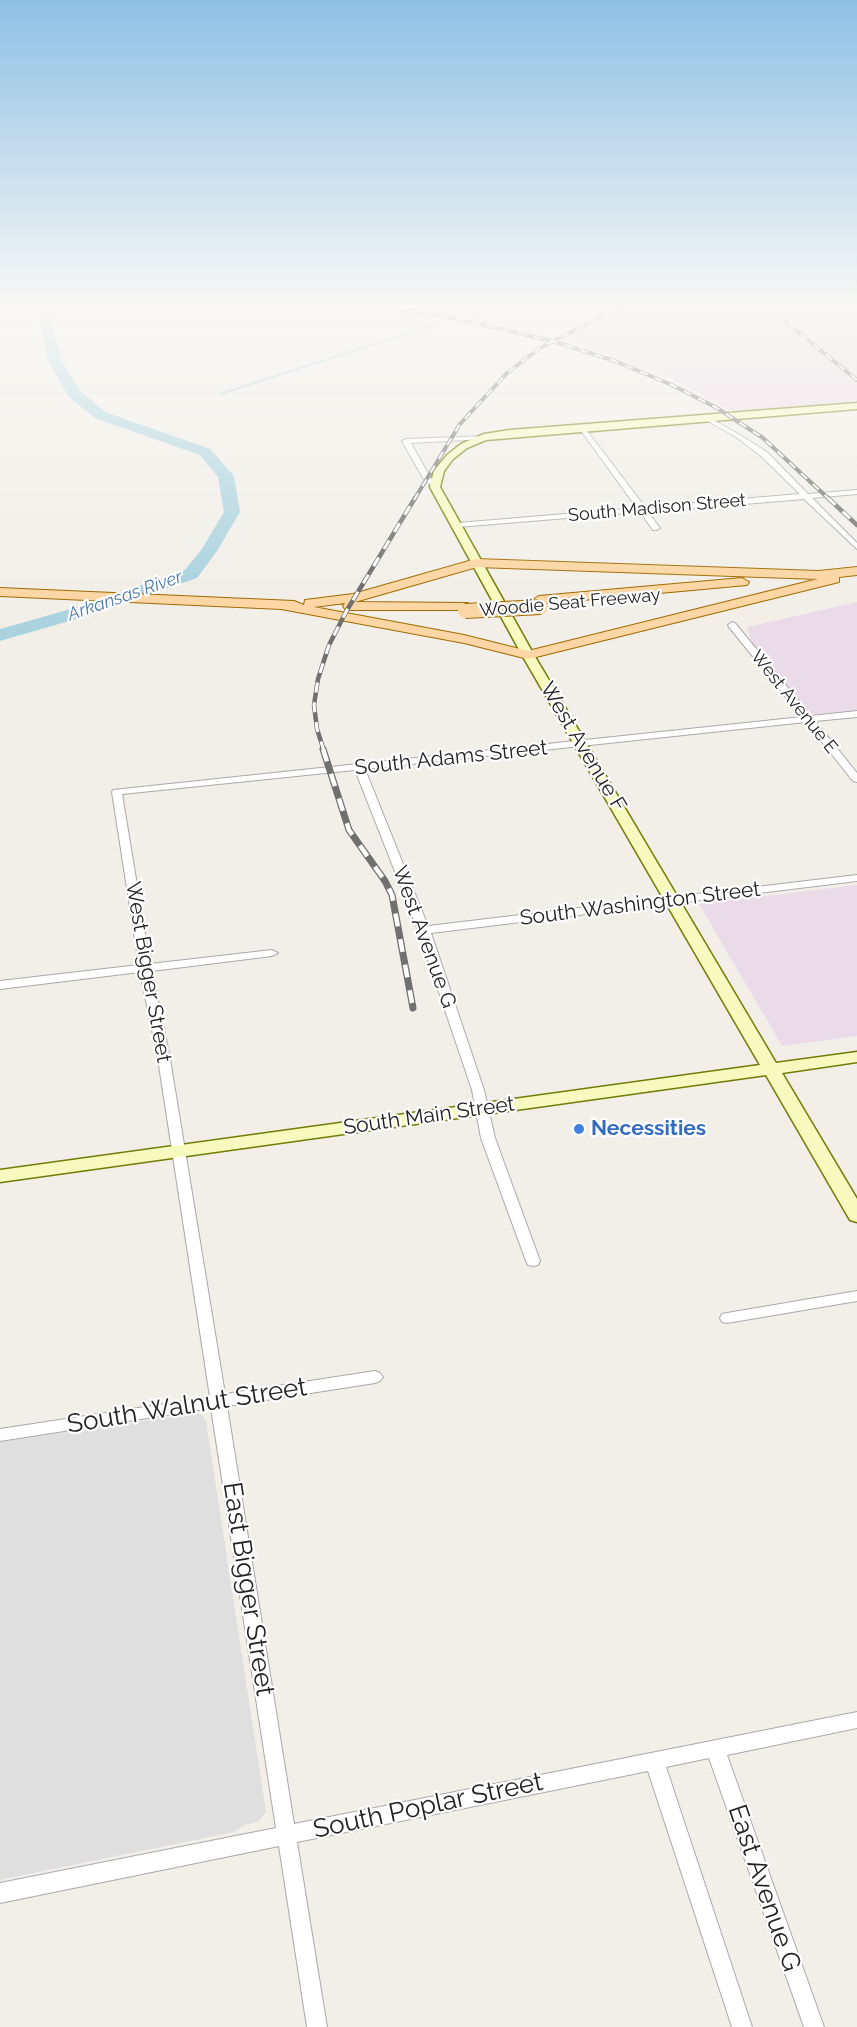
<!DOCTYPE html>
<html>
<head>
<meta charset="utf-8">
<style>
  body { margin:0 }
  canvas { display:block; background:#f2efe9 }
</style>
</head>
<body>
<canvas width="857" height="2027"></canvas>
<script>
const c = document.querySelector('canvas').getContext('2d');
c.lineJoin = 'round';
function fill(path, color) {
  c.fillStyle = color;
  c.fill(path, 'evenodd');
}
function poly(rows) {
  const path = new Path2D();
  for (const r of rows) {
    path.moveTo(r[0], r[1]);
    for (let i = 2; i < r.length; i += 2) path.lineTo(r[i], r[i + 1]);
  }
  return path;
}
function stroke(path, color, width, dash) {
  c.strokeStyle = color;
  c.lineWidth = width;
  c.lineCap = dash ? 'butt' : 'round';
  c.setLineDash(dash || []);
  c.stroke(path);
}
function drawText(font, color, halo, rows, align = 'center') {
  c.font = font + ' Raleway,sans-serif';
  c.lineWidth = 4.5;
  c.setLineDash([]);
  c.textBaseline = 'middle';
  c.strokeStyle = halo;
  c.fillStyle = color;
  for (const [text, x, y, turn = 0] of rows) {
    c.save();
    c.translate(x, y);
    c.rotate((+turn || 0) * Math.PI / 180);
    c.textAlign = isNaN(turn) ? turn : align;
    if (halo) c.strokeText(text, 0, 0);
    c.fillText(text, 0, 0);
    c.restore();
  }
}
fill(poly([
  [195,1413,202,1415,206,1421,266,1812,258,1822,244,1825,234,1832,0,1880,0,1442]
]), '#e0dfdf');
fill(poly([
  [633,304,857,304,857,402,735,412,668,377,564,340,587,323],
  [857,602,857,710,809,715,752,643,747,627],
  [857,885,857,1036,782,1046,699,904]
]), '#ebdbe8');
stroke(poly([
  [220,394,499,304]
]), '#aad3df', 2);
fill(poly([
  [46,304,58,304,51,321,62,361,80,391,105,412,210,449,234,476,240,512,217,551,197,578,90,615,0,641,0,629,78,607,185,570,202,549,224,512,218,477,200,455,95,418,69,397,48,361,39,321,46,304]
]), '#aad3df');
const street = poly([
  [706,416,740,435,767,452,808,494,857,490,857,494,812,498,857,543,857,549,804,499,648,512,660,528,656,530,653,530,640,512,458,527,454,525,458,523,637,508,579,428,582,426,584,427,645,507,800,494,761,456,736,437,704,419,703,418,706,416],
  [486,436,488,437,484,439,411,443,430,477,439,487,435,489,423,478,402,441,406,439,486,436],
  [732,622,735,623,811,716,857,711,857,717,815,721,857,773,857,782,853,781,806,722,365,769,428,926,857,875,857,881,431,933,484,1090,495,1138,540,1261,538,1265,533,1266,528,1265,526,1261,481,1138,472,1090,418,930,355,770,122,794,150,964,272,950,278,953,272,956,152,971,170,1059,225,1394,375,1371,380,1373,383,1377,380,1381,375,1383,227,1406,294,1824,857,1712,857,1728,727,1755,824,2027,804,2027,709,1758,666,1767,752,2027,732,2027,648,1771,297,1842,327,2027,307,2027,279,1846,0,1903,0,1883,276,1828,211,1408,0,1441,0,1429,210,1397,158,1059,140,972,0,989,0,981,139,965,112,792,113,790,802,717,729,627,728,625,732,622],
  [857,1291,857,1301,727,1323,722,1322,720,1318,722,1314,727,1313,857,1291]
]);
const secondary = poly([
  [857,403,857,409,486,440,467,448,453,459,444,471,440,487,534,655,776,1063,857,1052,857,1062,782,1073,857,1199,857,1222,850,1220,766,1075,0,1182,0,1170,760,1065,522,655,430,487,434,471,447,455,461,444,484,434,510,430,857,403]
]);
const primary = poly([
  [476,559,819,571,857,567,857,575,839,577,839,582,528,659,464,643,281,609,0,596,0,588,294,601,304,605,305,600,353,594,476,559],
  [477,567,818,579,528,651,464,635,314,607,345,603,343,606,345,609,350,610,463,610,470,606,468,603,355,602,477,567],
  [742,578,749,582,747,585,539,604,532,600,539,596,742,578]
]);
stroke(street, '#a9a9a9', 2);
stroke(secondary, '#707d05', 3);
stroke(primary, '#a06b00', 2);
fill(street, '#fff');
fill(secondary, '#f7fabf');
fill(primary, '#fcd6a4');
const railFar2 = poly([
  [361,304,454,318,552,341,615,361,672,385,717,408,763,438,830,500],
  [764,304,857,380],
  [414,500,460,424,507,373,540,348,625,304]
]);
const railFar1 = poly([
  [828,498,857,525],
  [324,751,317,729,314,705,318,679,329,645,347,610,415,498]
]);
const rail = poly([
  [323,749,349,830,385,881,392,895,413,1008]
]);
stroke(railFar2, '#707070', 4);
stroke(railFar1, '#707070', 4.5);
stroke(rail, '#707070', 7);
stroke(railFar2, '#fff', 2, [8]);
stroke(railFar1, '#fff', 3, [10]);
stroke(rail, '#fff', 4.5, [13]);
const primaryBridge = poly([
  [465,611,541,607]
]);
stroke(primaryBridge, '#a06b00', 16, []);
stroke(primaryBridge, '#fcd6a4', 14);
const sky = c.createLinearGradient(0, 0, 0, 588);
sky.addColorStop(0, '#8fc0e4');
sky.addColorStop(0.52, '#f9f8f5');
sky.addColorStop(1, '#f9f8f500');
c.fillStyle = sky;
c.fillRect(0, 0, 857, 588);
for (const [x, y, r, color] of [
  [579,1129,6,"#3f7fe0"]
]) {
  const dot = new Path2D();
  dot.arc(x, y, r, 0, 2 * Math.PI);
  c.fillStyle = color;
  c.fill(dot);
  stroke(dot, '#fff', 2);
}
drawText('18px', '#222', '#fff', [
  ["South Madison Street",657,508,-5],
  ["Woodie Seat Freeway",570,603,-5],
  ["West Avenue E",794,702,51]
]);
drawText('italic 18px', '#4a7aab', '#fff', [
  ["Arkansas River",125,596,-19]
]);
drawText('21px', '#222', '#fff', [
  ["West Avenue F",583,747,59],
  ["South Adams Street",451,758,-6],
  ["South Washington Street",640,904,-7],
  ["West Avenue G",424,937,70],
  ["West Bigger Street",148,972,80],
  ["South Main Street",429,1116,-8]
]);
drawText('bold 21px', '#366cbe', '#fff', [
  ["Necessities",591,1129]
], 'left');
drawText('26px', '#222', '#fff', [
  ["South Walnut Street",187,1406,-9],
  ["East Bigger Street",248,1589,81],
  ["South Poplar Street",428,1806,-12],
  ["East Avenue G",764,1888,71]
]);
</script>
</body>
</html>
